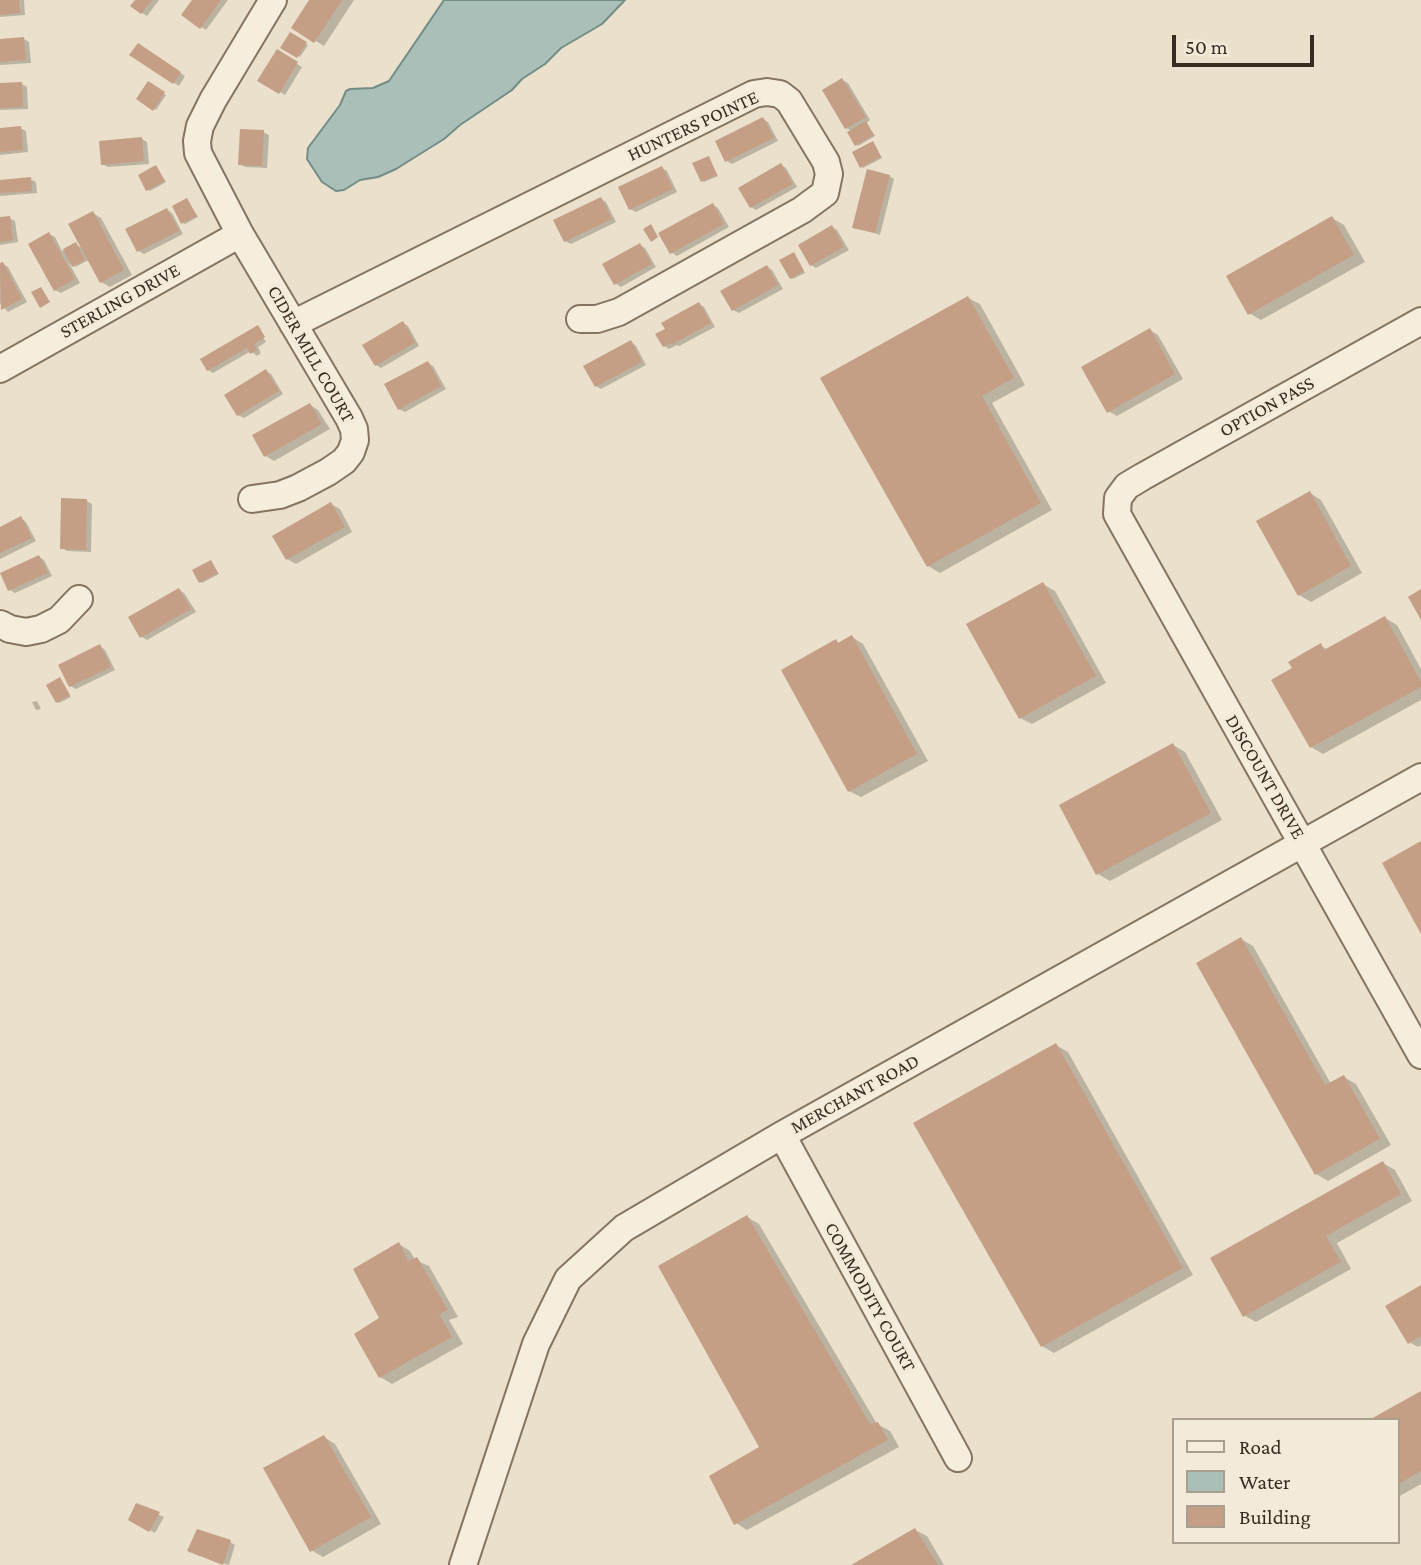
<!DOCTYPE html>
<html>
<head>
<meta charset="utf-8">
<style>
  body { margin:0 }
  #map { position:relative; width:1421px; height:1565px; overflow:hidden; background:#eae0cb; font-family:"Crimson Pro",serif }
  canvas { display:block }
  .legend { position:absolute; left:1172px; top:1418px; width:228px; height:126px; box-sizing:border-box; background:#f2ebda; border:2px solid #a89f90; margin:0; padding:9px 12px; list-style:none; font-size:21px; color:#382c22 }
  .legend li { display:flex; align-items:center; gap:14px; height:35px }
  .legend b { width:35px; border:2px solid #a89f90 }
  .scale { position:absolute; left:1172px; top:35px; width:142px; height:32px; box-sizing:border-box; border:4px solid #382c22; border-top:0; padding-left:9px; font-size:21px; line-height:24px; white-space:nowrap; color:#382c22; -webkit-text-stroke:5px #f2ebda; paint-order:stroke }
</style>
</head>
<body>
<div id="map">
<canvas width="1421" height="1565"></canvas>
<ul class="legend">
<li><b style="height:9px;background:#f6eedd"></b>Road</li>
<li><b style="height:19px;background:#abbfb9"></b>Water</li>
<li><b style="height:19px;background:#c49e85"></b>Building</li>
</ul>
<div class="scale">50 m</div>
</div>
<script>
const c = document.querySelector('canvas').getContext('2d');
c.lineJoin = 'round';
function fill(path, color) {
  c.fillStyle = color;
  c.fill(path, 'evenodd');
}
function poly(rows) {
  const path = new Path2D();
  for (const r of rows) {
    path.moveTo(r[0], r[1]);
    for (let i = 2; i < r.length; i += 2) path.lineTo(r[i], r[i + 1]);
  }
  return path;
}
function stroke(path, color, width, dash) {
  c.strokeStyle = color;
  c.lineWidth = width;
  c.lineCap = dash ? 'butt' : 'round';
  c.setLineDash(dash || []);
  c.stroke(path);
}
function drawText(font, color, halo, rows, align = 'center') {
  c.font = font + ' "Crimson Pro",serif';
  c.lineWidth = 7;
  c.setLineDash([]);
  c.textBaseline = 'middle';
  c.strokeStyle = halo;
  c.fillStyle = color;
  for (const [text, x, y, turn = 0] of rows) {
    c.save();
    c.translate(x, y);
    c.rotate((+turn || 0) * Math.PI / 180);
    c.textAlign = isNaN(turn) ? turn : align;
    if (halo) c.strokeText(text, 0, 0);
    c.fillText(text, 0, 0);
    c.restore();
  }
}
const water = poly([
  [444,0,625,0,602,24,561,48,545,64,522,79,512,90,460,125,444,139,396,169,378,177,360,180,344,190,336,191,322,182,307,159,308,148,340,105,346,91,350,89,373,88,389,81,444,0]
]);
fill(water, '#abbfb9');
stroke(water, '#728d86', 2);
fill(poly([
  [0,0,24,0,25,15,0,17],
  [137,0,159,0,147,16,142,13],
  [194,0,228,0,206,30,201,27],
  [311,0,354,0,324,46,293,27],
  [290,35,308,45,300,57,283,47],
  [24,39,29,42,31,63,0,65,0,41],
  [138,45,185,76,179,86,132,55],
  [278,52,302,67,285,95,260,80],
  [842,80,848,83,870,120,866,123,875,136,858,146,852,131,846,128],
  [148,83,166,95,156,110,138,99],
  [22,84,27,87,28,109,0,110,0,85],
  [763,119,768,122,778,141,732,164,727,161],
  [20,128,26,131,28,152,0,155,0,130],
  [263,132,269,135,267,168,245,167,240,164],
  [142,139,147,142,149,164,108,167,102,164],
  [875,145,882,158,863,168,861,166],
  [709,158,718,176,704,182,702,181],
  [781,165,786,168,797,187,756,210,751,207],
  [156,167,166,182,150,191,148,190],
  [662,168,667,171,677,192,636,212,630,209],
  [889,176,894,179,880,235,854,227],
  [30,179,36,182,37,193,0,196,0,181],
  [601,199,606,202,616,222,571,244,565,241],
  [187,200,198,217,185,224,183,223],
  [713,205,718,208,729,227,677,256,672,253],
  [167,210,172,213,183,234,144,254,139,251,128,230],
  [93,213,101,218,132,275,110,287,101,282,89,260,75,267,69,263,80,283,61,293,55,290,49,234,55,237,62,251,76,244,83,249],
  [9,218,15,221,18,242,0,245,0,219],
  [1332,218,1344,225,1365,262,1261,320,1249,313],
  [832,227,837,230,849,250,816,268,811,265],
  [640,245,645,248,656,267,621,287,616,284],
  [794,254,805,273,793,279,791,278],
  [3,264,8,267,27,302,8,312,0,303,0,265],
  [767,267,772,270,783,289,739,313,733,310],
  [968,298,980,304,1025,385,992,403,1052,510,940,573,928,566],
  [699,304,704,307,715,327,679,346,677,345,669,349,664,346,667,329],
  [403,323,408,326,419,346,381,368,376,365],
  [258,327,262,329,258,329,266,342,258,347,261,353,257,356,251,351,213,373,208,370],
  [1150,330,1158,335,1183,379,1117,416,1108,411],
  [631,342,636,346,646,365,601,389,596,386],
  [428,363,433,366,446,389,405,412,399,409],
  [266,371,271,374,283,394,244,418,238,415],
  [310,405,318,410,330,429,274,461,266,456],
  [1310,493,1321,500,1362,573,1311,602,1299,595],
  [87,501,92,504,91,552,67,551,62,548],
  [331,504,340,509,352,532,296,564,287,559],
  [21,518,26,522,36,541,0,559,0,529],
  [39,557,44,560,52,576,15,593,10,590],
  [211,562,219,574,202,583,200,582],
  [1043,584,1055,591,1106,683,1032,724,1020,718],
  [179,590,184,593,196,612,147,640,142,637],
  [1385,618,1397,625,1421,669,1421,700,1323,754,1311,747,1294,669,1320,645,1328,650],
  [852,637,863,644,928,761,861,797,849,791,836,641,840,644],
  [100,646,105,650,115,670,76,689,70,686],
  [60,680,71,697,59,703,57,702],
  [37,701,41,709,36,710,32,702],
  [1173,745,1185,752,1222,820,1110,881,1098,874],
  [1241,939,1253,946,1331,1084,1344,1077,1356,1084,1391,1145,1328,1181,1316,1174],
  [1056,1045,1068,1052,1193,1275,1054,1353,1042,1346],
  [1383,1163,1395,1170,1412,1201,1337,1243,1351,1269,1256,1322,1245,1316],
  [747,1217,759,1224,877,1424,890,1431,899,1447,747,1530,736,1523,762,1448],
  [399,1244,410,1251,415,1260,429,1266,458,1317,449,1320,463,1344,392,1384,380,1377,382,1319],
  [1421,1287,1421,1345,1418,1347,1409,1342],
  [1421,1393,1421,1484,1398,1497,1398,1420],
  [324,1437,335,1444,381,1524,323,1557,311,1550],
  [137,1505,164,1517,155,1533,130,1520],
  [915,1530,927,1536,944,1565,854,1565],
  [230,1542,235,1545,229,1565,194,1554]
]), '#0003');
fill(poly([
  [0,0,19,0,20,13,0,15],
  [135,0,152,0,141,14,130,6],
  [192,0,221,0,200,29,181,15],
  [309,0,342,0,314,43,291,28],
  [290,32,307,42,297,58,280,48],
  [24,37,26,60,0,62,0,39],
  [138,43,181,72,173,84,129,55],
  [277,49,298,62,279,94,257,81],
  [842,78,866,117,845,129,822,90],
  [148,81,165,92,153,111,136,99],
  [22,82,23,107,0,108,0,83],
  [763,117,774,138,725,162,715,141],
  [866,121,874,135,855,146,847,132],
  [21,126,23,150,0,152,0,128],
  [240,129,264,130,262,166,238,165],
  [142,137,144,161,101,165,99,141],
  [873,141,881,157,860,168,852,152],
  [709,156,717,175,701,182,692,163],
  [781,163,793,184,750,208,738,188],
  [156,165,165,181,146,191,138,175],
  [662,166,673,189,629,210,618,187],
  [867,169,890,175,875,233,852,228],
  [31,177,32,191,0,193,0,180],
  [601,197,612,219,564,242,553,220],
  [187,198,197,216,181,224,172,206],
  [713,203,724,224,670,254,658,233],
  [167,208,179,231,137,252,125,229],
  [93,211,124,270,100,283,68,224],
  [10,216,13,240,0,242,0,217],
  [1332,216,1354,255,1248,315,1226,276],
  [651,224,658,237,651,242,643,229],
  [832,225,844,247,810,266,798,245],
  [49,232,75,279,54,291,28,244],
  [76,242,85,260,72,267,63,249],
  [640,243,652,264,614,285,602,264],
  [794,252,804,271,790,279,779,260],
  [3,262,22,299,1,310,0,263],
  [767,265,778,285,732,311,720,291],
  [41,287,50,302,40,308,31,292],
  [968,296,1014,378,982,396,1041,503,927,567,820,378],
  [699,302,711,323,673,344,672,343,663,347,655,334,665,329,661,323],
  [403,321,415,343,375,366,362,345],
  [258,325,265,337,254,344,257,350,250,354,247,348,207,371,200,359],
  [1150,328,1175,374,1107,413,1081,367],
  [631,340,642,362,595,387,583,366],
  [428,361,441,386,398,410,384,384],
  [266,369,279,391,237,416,224,395],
  [310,403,322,424,264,457,252,435],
  [1310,491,1351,566,1298,596,1256,521],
  [61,498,87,499,86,550,60,549],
  [331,502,345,527,286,560,272,536],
  [21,516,32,538,0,553,0,527],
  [39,555,48,573,8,591,0,573],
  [211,560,218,573,199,583,192,570],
  [1043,582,1096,676,1019,719,966,624],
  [179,588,191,609,140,638,128,617],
  [1421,589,1421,620,1408,597],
  [1385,616,1421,682,1421,687,1310,748,1271,680,1292,668,1288,662,1321,643,1324,650],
  [852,635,917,754,848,792,781,670,836,639,838,643],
  [100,644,111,667,69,687,58,665],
  [60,677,70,695,56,703,46,685],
  [1173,743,1211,813,1096,875,1059,805],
  [1421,841,1421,934,1382,863],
  [1241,937,1325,1085,1344,1075,1380,1139,1315,1175,1196,963],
  [1056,1043,1183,1268,1041,1347,913,1123],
  [1383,1161,1401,1194,1326,1236,1341,1262,1243,1317,1210,1258],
  [747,1215,870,1424,878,1422,888,1440,734,1525,709,1476,759,1447,658,1266],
  [399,1242,408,1261,417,1257,448,1310,439,1314,452,1337,379,1378,354,1334,379,1318,353,1269],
  [1421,1285,1421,1336,1408,1344,1385,1306],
  [1421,1391,1421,1471,1398,1484,1398,1420,1369,1420],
  [324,1435,371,1517,310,1552,263,1468],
  [136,1503,160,1512,149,1532,128,1520],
  [915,1528,938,1565,851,1565],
  [197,1529,231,1540,223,1565,187,1551]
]), '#c49e85');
const minor = poly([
  [1421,321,1142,477,1127,486,1118,498,1117,514,1421,1055],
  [293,324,754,94,767,92,780,94,789,101,826,162,829,174,825,193,802,210,619,312,597,319,580,319],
  [0,369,240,234],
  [252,499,280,495,298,488,328,472,344,461,351,452,355,440,354,429,349,418,240,234,198,153,197,141,200,126,213,100,273,0],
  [0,624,10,629,26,632,41,629,59,620,79,599],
  [782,1135,958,1458],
  [463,1565,536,1344,568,1279,624,1228,782,1135,1421,777]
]);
stroke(minor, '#857461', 30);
stroke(minor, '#f6eedd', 26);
drawText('19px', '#382c22', '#f2ebda', [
  ["HUNTERS POINTE",693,126,-25],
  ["STERLING DRIVE",120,301,-29],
  ["CIDER MILL COURT",311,354,60],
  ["OPTION PASS",1267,407,-29],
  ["DISCOUNT DRIVE",1265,777,60],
  ["MERCHANT ROAD",855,1094,-29],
  ["COMMODITY COURT",870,1297,61]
]);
</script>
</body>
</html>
